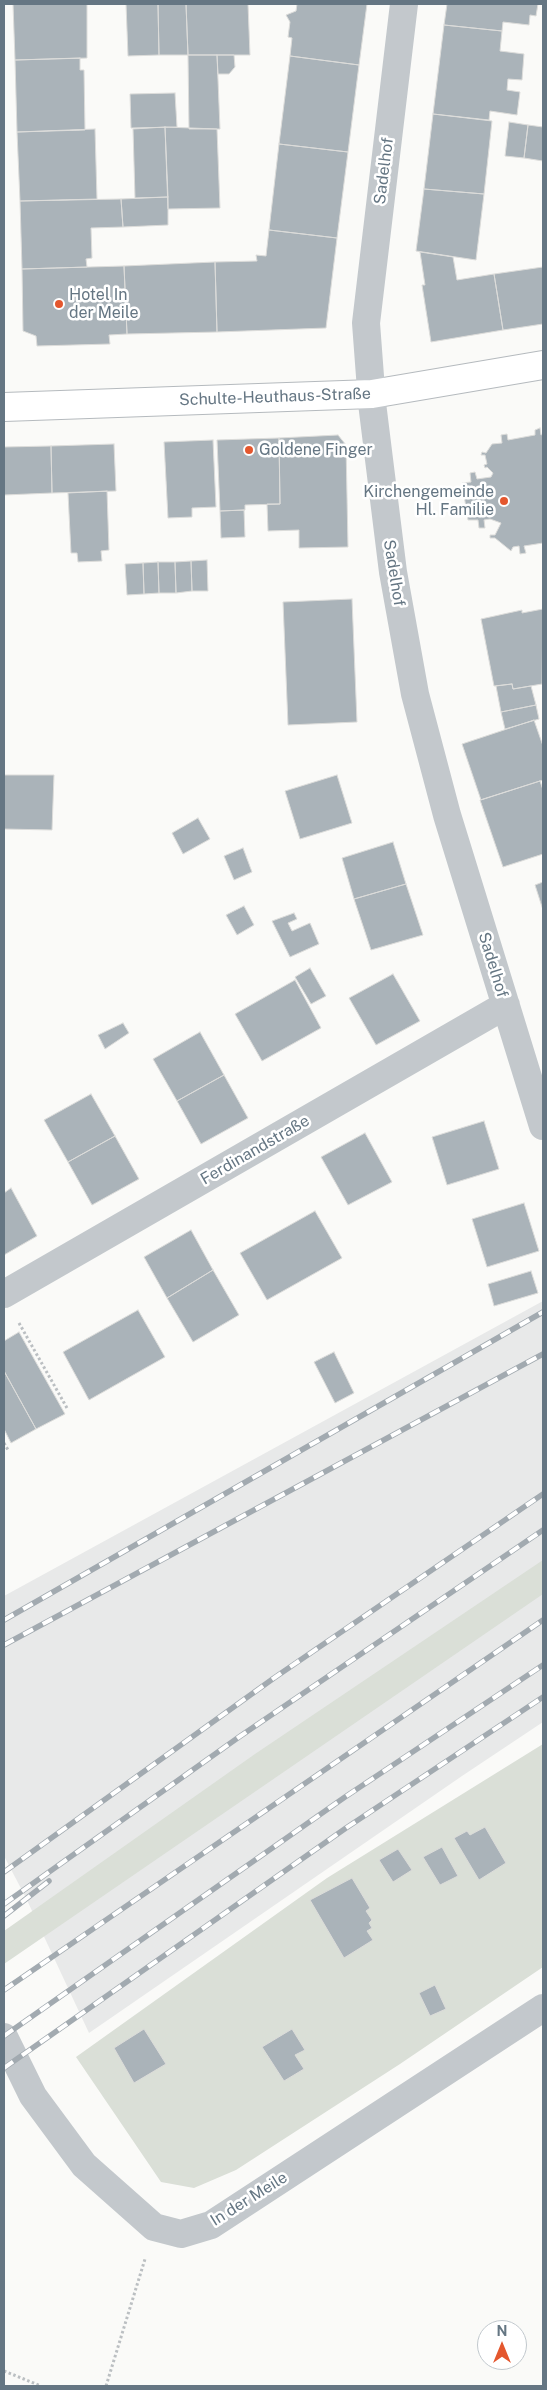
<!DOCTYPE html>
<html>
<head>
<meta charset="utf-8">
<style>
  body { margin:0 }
  #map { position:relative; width:547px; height:2390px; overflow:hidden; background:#fafaf8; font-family:"Public Sans",sans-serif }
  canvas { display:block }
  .frame { position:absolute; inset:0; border:5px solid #657683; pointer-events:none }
  .north { position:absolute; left:477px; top:2320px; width:50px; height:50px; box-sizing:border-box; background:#fff; border:1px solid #c1c8cd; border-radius:50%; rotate:0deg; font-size:14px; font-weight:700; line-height:20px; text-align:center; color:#657683 }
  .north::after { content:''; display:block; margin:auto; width:18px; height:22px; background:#e4572e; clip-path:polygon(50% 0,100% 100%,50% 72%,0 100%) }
</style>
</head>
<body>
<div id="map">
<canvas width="547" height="2390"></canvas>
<div class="frame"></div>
<div class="north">N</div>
</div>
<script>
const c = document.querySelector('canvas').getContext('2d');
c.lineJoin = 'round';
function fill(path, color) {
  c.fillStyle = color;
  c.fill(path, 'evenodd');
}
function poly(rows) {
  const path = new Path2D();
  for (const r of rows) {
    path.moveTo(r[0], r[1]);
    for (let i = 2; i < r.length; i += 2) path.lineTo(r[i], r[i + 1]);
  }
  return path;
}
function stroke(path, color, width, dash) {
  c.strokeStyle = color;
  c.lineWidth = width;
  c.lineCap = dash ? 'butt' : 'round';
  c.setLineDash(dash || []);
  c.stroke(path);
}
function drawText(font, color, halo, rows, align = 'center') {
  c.font = font + ' "Public Sans",sans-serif';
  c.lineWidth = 5;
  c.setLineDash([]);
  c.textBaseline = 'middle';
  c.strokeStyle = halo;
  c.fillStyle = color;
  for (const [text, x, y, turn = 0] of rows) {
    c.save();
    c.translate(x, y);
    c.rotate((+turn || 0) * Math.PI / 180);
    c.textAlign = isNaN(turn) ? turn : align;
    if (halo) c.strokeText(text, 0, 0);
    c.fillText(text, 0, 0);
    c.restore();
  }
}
fill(poly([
  [543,1301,543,1722,462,1776,89,2033,26,1898,4,1856,4,1596]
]), '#e8e9e9');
fill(poly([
  [543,1560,543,1594,4,1964,4,1931,255,1754],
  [543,1744,543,1967,400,2064,236,2170,194,2188,161,2182,76,2057,327,1878]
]), '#dadfd7');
const building = poly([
  [13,4,87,4,87,58,15,60,13,4],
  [126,4,158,4,159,55,128,56,126,4],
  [158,4,186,4,188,55,159,55,158,4],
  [186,4,248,4,250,55,188,55,186,4],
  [297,4,367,4,359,65,290,56,292,38,288,37,290,22,286,15,296,11,297,4],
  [447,4,538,4,536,16,530,15,529,25,503,22,502,31,444,25,447,4],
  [444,25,502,31,500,51,524,54,522,80,508,79,507,90,520,92,517,115,490,111,489,120,433,114,444,25],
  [188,55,217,55,220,129,189,129,188,55],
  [217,55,234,55,235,67,229,74,218,74,217,55],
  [290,56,359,65,348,152,279,144,290,56],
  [80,58,80,70,84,70,85,130,17,132,15,60,80,58],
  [175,93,177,127,131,128,130,94,175,93],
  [433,114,492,121,484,194,424,189,433,114],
  [509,122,528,125,524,158,505,156,509,122],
  [528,125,543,127,543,161,524,158,528,125],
  [165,127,168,197,135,198,133,129,165,127],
  [165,127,217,129,220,208,168,209,165,127],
  [95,129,97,199,20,201,17,132,95,129],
  [279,144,348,152,337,238,269,230,279,144],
  [424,189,484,194,476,260,416,251,424,189],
  [168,197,168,225,123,227,121,199,168,197],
  [121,199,123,227,91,228,92,258,86,259,87,267,22,269,20,201,121,199],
  [269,230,337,238,326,328,217,332,215,262,257,261,256,255,266,256,269,230],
  [420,252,453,257,457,280,494,274,503,330,431,342,422,285,425,285,420,252],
  [215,262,217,332,127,334,124,266,215,262],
  [124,266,127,334,109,335,110,344,37,346,36,336,23,331,22,269,124,266],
  [543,267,543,324,503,330,494,274,543,267],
  [540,428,541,435,543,434,543,543,524,546,526,553,520,554,519,546,513,547,511,551,495,538,490,538,490,535,495,535,501,523,490,519,484,520,485,528,479,528,478,520,468,520,462,483,471,482,470,473,475,472,477,479,491,477,493,473,487,467,485,468,484,465,487,464,485,455,481,455,482,452,486,453,492,444,502,443,501,435,507,434,508,440,535,435,535,430,540,428],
  [338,435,346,445,348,547,299,548,299,530,268,531,267,504,280,504,279,438,338,435],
  [279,438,280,504,245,505,245,510,220,511,217,440,279,438],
  [213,440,216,507,192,508,192,517,168,518,164,442,213,440],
  [114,444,116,491,52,493,51,446,114,444],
  [51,446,52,493,4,495,4,447,51,446],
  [107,491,109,550,101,551,102,561,78,562,77,553,71,553,68,493,107,491],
  [244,510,245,537,221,538,220,511,244,510],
  [207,560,208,591,192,591,191,561,207,560],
  [191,561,192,591,176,593,175,562,191,561],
  [158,562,159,593,144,594,143,563,158,562],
  [158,562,175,562,176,593,159,593,158,562],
  [143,563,144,594,127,595,125,564,143,563],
  [352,599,357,722,288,725,283,602,352,599],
  [543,609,542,684,513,689,512,684,494,686,481,619,522,610,522,613,543,609],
  [512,684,513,689,531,686,536,705,501,712,496,686,512,684],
  [536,705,539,719,505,729,501,712,536,705],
  [534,720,543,746,543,780,481,800,462,744,534,720],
  [4,775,54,775,52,830,4,829,4,775],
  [337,775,352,823,300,839,285,791,337,775],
  [540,781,543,790,543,854,503,867,480,800,540,781],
  [198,818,210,839,183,854,172,833,198,818],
  [393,842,406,884,354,899,342,858,393,842],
  [243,848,252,872,234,880,224,856,243,848],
  [543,882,543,910,535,885,543,882],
  [406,884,423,935,371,950,354,899,406,884],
  [244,906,254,925,237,935,226,915,244,906],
  [294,913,297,919,288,923,292,931,310,923,319,944,290,957,272,921,294,913],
  [310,968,326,996,311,1004,295,977,310,968],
  [393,974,420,1021,376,1045,349,998,393,974],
  [295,980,321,1028,262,1061,235,1014,295,980],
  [123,1023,129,1033,105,1049,98,1035,123,1023],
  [200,1032,224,1075,177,1101,153,1059,200,1032],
  [224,1075,248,1118,201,1144,177,1101,224,1075],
  [91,1094,115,1136,68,1162,44,1120,91,1094],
  [484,1121,499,1169,447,1185,432,1137,484,1121],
  [365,1133,392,1182,348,1205,321,1157,365,1133],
  [115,1136,139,1179,92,1205,68,1162,115,1136],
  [11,1188,37,1236,4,1255,4,1193,11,1188],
  [524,1203,539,1251,487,1267,472,1219,524,1203],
  [315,1211,342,1258,267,1300,240,1253,315,1211],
  [191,1230,213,1270,167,1298,144,1257,191,1230],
  [213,1270,239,1315,193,1342,167,1298,213,1270],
  [531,1271,538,1293,494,1306,488,1284,531,1271],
  [138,1310,165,1357,89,1400,63,1352,138,1310],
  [19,1332,65,1414,36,1429,4,1371,4,1341,19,1332],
  [334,1352,354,1393,335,1403,314,1362,334,1352],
  [4,1371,36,1429,11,1443,4,1429,4,1371],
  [485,1827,506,1863,479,1880,454,1838,467,1831,470,1835,485,1827],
  [442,1847,458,1876,440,1885,423,1857,442,1847],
  [398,1849,412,1870,393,1882,379,1860,398,1849],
  [352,1878,370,1908,366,1911,372,1920,369,1923,372,1928,367,1931,373,1940,344,1958,310,1900,352,1878],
  [435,1985,446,2009,430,2016,419,1993,435,1985],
  [144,2029,166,2064,134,2083,114,2048,144,2029],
  [292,2029,305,2050,295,2055,304,2069,284,2081,262,2047,292,2029]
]);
fill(building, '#aab3b9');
stroke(building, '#dcdcda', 1);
const major = poly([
  [4,407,372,394,543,365]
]);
stroke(major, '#b5babe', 30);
stroke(poly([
  [19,1323,67,1408],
  [4,1443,8,1450],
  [4,2371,41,2386],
  [106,2386,145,2259]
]), '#bbbfc2', 3, [2.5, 2.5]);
stroke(poly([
  [404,4,366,323,372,403,393,572,415,694,447,815,543,1126],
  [4,1294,506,1005],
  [4,2037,33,2096,84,2165,154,2227,181,2234,211,2225,543,2008]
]), '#c3c8cc', 28);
stroke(major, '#fff', 28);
const rail = poly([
  [4,1620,543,1312],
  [4,1645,543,1354],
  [4,1872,274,1678,543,1494],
  [4,1904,239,1737,543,1530],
  [4,1916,49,1881],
  [4,1990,543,1620],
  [4,2036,345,1797,543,1665],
  [4,2068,346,1828,543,1697]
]);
stroke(rail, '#a2aab0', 5.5);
stroke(rail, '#fff', 4, [11]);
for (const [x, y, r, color] of [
  [59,304,5,"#e4572e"],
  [249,450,5,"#e4572e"],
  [504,501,5,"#e4572e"]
]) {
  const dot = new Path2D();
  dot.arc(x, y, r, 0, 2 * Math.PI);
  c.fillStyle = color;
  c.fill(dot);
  stroke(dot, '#fff', 2);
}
drawText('16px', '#657683', '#fff', [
  ["Sadelhof",384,171,-83],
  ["Schulte-Heuthaus-Straße",275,397,-2],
  ["Sadelhof",394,573,81],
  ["Sadelhof",493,965,73],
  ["Ferdinandstraße",255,1150,-30],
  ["In der Meile",249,2199,-32]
]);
drawText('16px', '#657683', '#fff', [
  ["Hotel In",69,295],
  ["der Meile",69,313],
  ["Goldene Finger",259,450],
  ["Kirchengemeinde",494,492,"right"],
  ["Hl. Familie",494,510,"right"]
], 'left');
</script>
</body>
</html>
